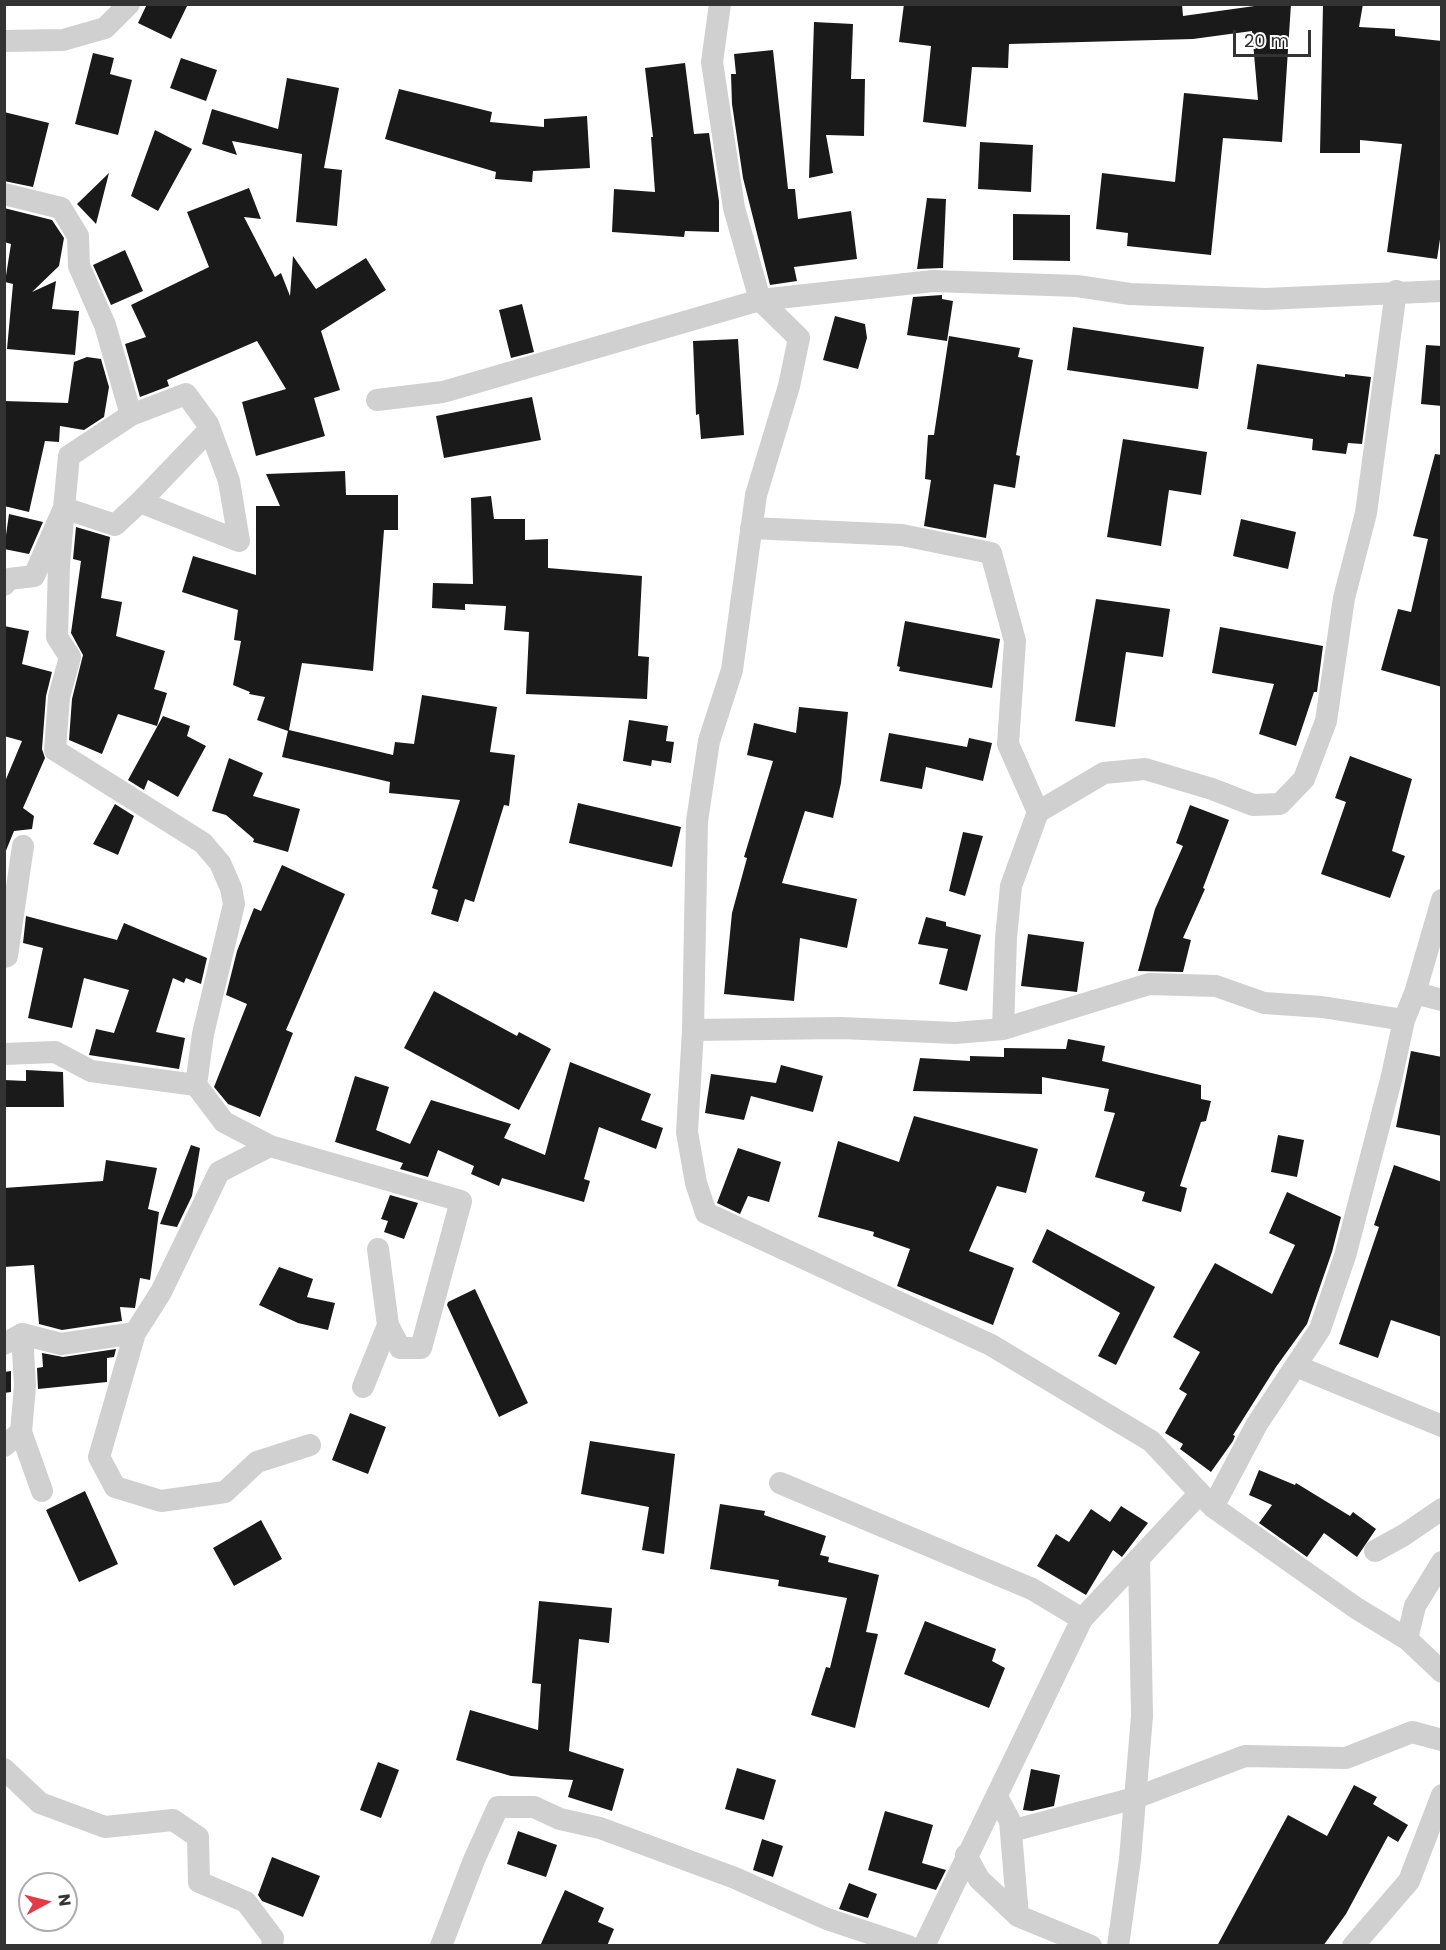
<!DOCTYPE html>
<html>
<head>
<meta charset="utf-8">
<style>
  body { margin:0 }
  #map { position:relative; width:1446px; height:1950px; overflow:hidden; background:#fff; font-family:Poppins,sans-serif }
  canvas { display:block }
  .frame { position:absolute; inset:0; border:6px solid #333; pointer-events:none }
  .north { position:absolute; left:18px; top:1872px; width:60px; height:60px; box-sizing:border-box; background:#fff; border:2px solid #adadad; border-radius:50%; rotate:83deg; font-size:16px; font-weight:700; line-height:24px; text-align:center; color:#333 }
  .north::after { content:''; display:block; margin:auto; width:21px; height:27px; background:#e63946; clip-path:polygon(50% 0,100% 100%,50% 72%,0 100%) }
  .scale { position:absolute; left:1233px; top:30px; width:78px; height:27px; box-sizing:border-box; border:3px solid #333; border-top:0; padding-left:8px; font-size:18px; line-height:21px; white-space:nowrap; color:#333; -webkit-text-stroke:4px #fff; paint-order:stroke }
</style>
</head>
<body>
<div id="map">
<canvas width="1446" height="1950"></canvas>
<div class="frame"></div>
<div class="north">N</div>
<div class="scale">20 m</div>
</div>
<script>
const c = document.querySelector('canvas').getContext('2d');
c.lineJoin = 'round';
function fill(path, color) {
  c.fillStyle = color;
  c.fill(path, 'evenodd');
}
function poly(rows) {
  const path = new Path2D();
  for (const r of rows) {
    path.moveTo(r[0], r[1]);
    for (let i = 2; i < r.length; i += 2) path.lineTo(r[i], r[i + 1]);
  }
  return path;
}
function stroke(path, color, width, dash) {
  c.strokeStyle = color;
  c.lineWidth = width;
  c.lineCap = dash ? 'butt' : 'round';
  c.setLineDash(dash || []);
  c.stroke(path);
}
fill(poly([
  [147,4,188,4,171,39,138,23],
  [904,4,1182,4,1183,16,1269,4,1291,4,1282,142,1223,138,1211,255,1127,246,1128,233,1096,229,1102,173,1175,182,1184,93,1258,100,1252,31,1193,39,1009,44,1008,68,972,67,966,127,923,122,931,46,899,42],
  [1323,4,1363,4,1359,27,1395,29,1395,36,1442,41,1442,226,1437,259,1387,252,1402,144,1360,140,1360,153,1320,153],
  [814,22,853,24,851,79,865,79,864,136,826,135,833,173,809,178],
  [773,50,788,189,795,189,798,219,851,211,857,259,794,267,797,281,770,285,743,178,732,104,731,74,736,74,734,54],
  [93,53,114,58,110,74,132,80,118,135,75,124],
  [181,58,217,70,206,101,170,88],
  [685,63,694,134,709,133,719,201,719,232,685,231,684,237,612,232,614,189,655,192,651,137,653,137,645,68],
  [287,78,339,88,324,168,342,170,337,226,296,222,302,154,232,141,237,155,202,144,212,109,278,129],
  [399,89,492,112,490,122,544,127,544,119,587,116,590,168,533,171,532,182,495,179,496,172,385,139],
  [4,112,49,123,33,187,4,181],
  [155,130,192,149,158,211,131,196],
  [980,142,1033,145,1031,192,978,189],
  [109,173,96,224,77,204],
  [249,188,261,219,244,217,275,277,281,273,290,296,293,256,316,289,366,258,386,290,321,331,340,390,314,398,325,436,256,456,242,402,286,389,257,341,167,380,169,386,140,397,125,344,146,337,131,305,209,267,187,212],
  [927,198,946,199,943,268,917,269],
  [4,208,52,220,64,238,59,266,32,292,56,281,52,309,79,311,75,355,7,349,13,284,5,282,11,244,4,242],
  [1013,214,1070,215,1070,261,1013,260],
  [125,250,143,291,111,305,93,265],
  [942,295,942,299,953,301,947,341,907,335,913,297],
  [522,304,534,352,511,358,499,310],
  [835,316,865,324,867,338,858,369,823,360],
  [1073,327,1204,347,1198,389,1067,370],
  [949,336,1020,348,1018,357,1033,360,1016,455,1020,456,1015,488,994,484,986,538,924,526,931,480,925,479,928,435,934,435],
  [738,339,744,435,701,439,699,414,696,415,693,341],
  [1426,345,1442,346,1442,406,1421,404],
  [87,357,101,359,109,387,104,417,84,430,60,426,59,442,45,441,29,512,4,506,4,401,68,403,74,362],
  [1257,364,1345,377,1345,374,1371,377,1362,444,1348,443,1346,454,1312,450,1313,439,1247,429],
  [532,397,541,440,444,458,436,416],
  [1123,439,1207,452,1201,495,1169,490,1161,546,1107,537],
  [1435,454,1442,455,1442,687,1381,670,1398,609,1411,612,1428,539,1413,536],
  [345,471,346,495,398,495,398,530,384,530,373,671,302,663,289,730,393,755,395,742,414,744,422,695,497,707,490,752,515,755,509,806,504,805,474,902,465,899,458,922,431,914,438,890,432,888,460,800,389,793,390,782,282,757,288,731,257,720,265,697,249,694,250,692,233,685,241,641,234,640,238,610,182,592,193,556,256,575,256,506,280,506,266,474],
  [491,496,494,519,525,519,525,540,548,539,548,568,642,576,638,656,649,657,647,699,526,694,529,632,504,630,506,606,465,604,465,610,432,608,433,583,473,584,471,498],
  [9,514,43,522,29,554,4,549],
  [1241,519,1296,532,1288,569,1233,556],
  [76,527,110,537,101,598,122,602,116,636,165,651,154,689,167,693,157,726,118,714,102,754,69,740,72,699,83,655,71,633,81,561,73,559],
  [1096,599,1170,609,1163,657,1126,652,1115,727,1075,721],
  [905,621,1000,639,992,688,899,671,900,667,897,666],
  [4,626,29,631,22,664,52,672,46,696,42,749,45,758,23,808,34,816,32,829,14,831,5,853,4,784,22,741,4,736],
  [1220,627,1323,646,1317,692,1314,692,1296,746,1259,734,1274,684,1212,673],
  [799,707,848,712,841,783,833,818,805,811,782,883,857,899,847,948,800,938,794,1001,724,994,732,913,747,858,744,857,773,761,747,755,754,723,796,733],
  [163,716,190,726,187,736,206,746,178,797,148,780,144,790,128,780],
  [629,720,668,726,666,741,674,742,671,763,652,760,651,766,623,761],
  [889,733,967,747,969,738,992,743,983,781,926,767,922,789,880,781],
  [1350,756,1412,779,1392,851,1405,856,1390,898,1321,874,1346,802,1335,798],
  [229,758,263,773,253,796,300,809,288,852,253,842,254,839,226,815,212,811],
  [578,803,681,827,672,867,569,843],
  [115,804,134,816,118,855,93,844],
  [1190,805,1229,820,1203,888,1205,889,1183,938,1191,940,1183,972,1138,971,1155,909,1183,846,1176,843],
  [963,832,983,836,965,896,949,891],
  [282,865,345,894,286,1030,293,1033,260,1117,228,1104,214,1087,247,1004,226,995,237,951,254,908,261,911],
  [26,916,117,940,124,923,207,958,201,984,186,978,184,983,173,978,156,1032,185,1038,179,1069,89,1055,96,1029,114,1033,129,990,84,978,72,1028,28,1018,43,948,23,943],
  [926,917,946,922,946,926,981,935,967,991,939,984,948,949,918,944],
  [1028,934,1084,942,1077,992,1021,986],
  [434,991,517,1036,519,1032,551,1049,519,1110,404,1048],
  [1068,1039,1105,1046,1102,1061,1201,1085,1201,1099,1211,1101,1206,1121,1201,1122,1180,1186,1187,1188,1181,1212,1142,1201,1145,1192,1095,1177,1115,1113,1104,1111,1109,1089,1042,1077,1042,1094,913,1091,920,1058,970,1061,970,1056,1004,1057,1004,1048,1066,1049],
  [1411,1051,1442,1057,1442,1136,1396,1127],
  [570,1062,651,1094,641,1120,663,1128,656,1149,599,1127,584,1179,590,1181,584,1202,502,1178,499,1186,471,1174,474,1166,438,1150,428,1177,400,1169,403,1163,335,1142,355,1076,389,1087,376,1130,410,1144,431,1100,511,1124,504,1138,545,1155],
  [781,1065,823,1076,813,1112,751,1096,744,1120,705,1113,711,1074,776,1083],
  [26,1070,63,1072,64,1107,4,1107,4,1080,26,1081],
  [914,1116,1038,1149,1026,1193,997,1186,969,1251,1014,1268,993,1325,897,1286,910,1249,873,1236,874,1232,818,1217,838,1141,899,1162],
  [1278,1135,1304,1140,1297,1177,1271,1172],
  [191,1145,200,1148,192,1196,177,1227,160,1224],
  [738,1148,781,1162,769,1202,748,1196,740,1214,717,1203],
  [106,1160,157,1168,148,1209,159,1212,150,1280,140,1278,135,1308,120,1307,122,1321,62,1330,39,1324,34,1265,4,1267,4,1188,103,1181],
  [1394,1165,1442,1182,1442,1337,1391,1320,1378,1358,1339,1344,1379,1227,1374,1225],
  [1287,1192,1341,1217,1332,1252,1307,1324,1276,1367,1233,1435,1235,1436,1233,1441,1211,1472,1180,1449,1183,1444,1165,1433,1187,1394,1179,1389,1200,1352,1173,1337,1215,1263,1272,1294,1295,1245,1269,1233],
  [390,1195,418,1203,404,1239,384,1232,388,1221,381,1219],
  [1047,1229,1155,1287,1116,1365,1098,1356,1120,1313,1032,1262],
  [279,1267,313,1279,307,1297,335,1303,328,1330,298,1323,259,1305],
  [475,1289,528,1403,499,1417,447,1305,448,1302],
  [116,1349,114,1357,107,1358,107,1382,38,1389,37,1368,43,1367,42,1353,63,1357],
  [11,1371,11,1392,4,1393,4,1372],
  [350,1413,386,1427,368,1474,332,1460],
  [590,1441,675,1454,664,1554,642,1550,649,1507,581,1494],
  [1259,1470,1295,1485,1296,1483,1350,1516,1353,1512,1376,1529,1357,1557,1324,1533,1307,1557,1259,1523,1272,1505,1249,1495],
  [85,1491,118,1564,79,1582,46,1510],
  [720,1504,765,1511,764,1515,826,1536,820,1555,829,1557,828,1562,879,1575,866,1632,878,1634,855,1728,811,1715,826,1667,830,1668,847,1598,778,1586,779,1580,710,1569],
  [1121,1506,1148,1523,1122,1557,1113,1550,1086,1595,1037,1566,1056,1534,1069,1542,1091,1509,1110,1522],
  [261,1520,282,1559,234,1586,213,1548],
  [539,1601,612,1608,609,1643,579,1639,569,1751,624,1769,612,1811,568,1797,573,1780,511,1776,456,1760,470,1710,538,1730,541,1684,532,1683],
  [925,1621,996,1649,992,1661,1005,1668,989,1708,904,1674],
  [378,1762,399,1770,381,1818,360,1810],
  [737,1768,776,1780,764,1820,725,1809],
  [1031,1769,1060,1775,1054,1806,1032,1811,1023,1810],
  [1354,1785,1377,1797,1373,1804,1408,1825,1398,1842,1388,1836,1346,1914,1323,1946,1217,1946,1288,1815,1327,1836],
  [885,1811,933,1825,922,1863,946,1870,936,1890,868,1870],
  [518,1831,557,1845,546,1877,507,1864],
  [762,1839,783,1846,773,1877,753,1870],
  [272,1857,320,1876,303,1917,262,1901,258,1895],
  [849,1883,877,1894,868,1918,839,1909],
  [565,1890,604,1908,598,1922,614,1929,607,1946,540,1946]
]), '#1a1a1a');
stroke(poly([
  [720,4,712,62,734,208,760,300,799,338,789,386,756,495,732,670,709,741,697,821,693,1030,687,1132,696,1183,706,1213,991,1345,1151,1441,1213,1507,1356,1608,1407,1639,1442,1672],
  [4,41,63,40,105,28,129,4],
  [4,194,61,208,78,236,79,266,105,325,131,415],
  [377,400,443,392,760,300,933,281,1077,286,1130,294,1266,299,1442,291],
  [140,502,210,429],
  [751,528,902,535,991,553,1015,641,1008,744,1038,812],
  [4,585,9,579,34,576,64,508,115,525,140,502,239,541,229,481,208,424,186,394,131,415,69,456,64,508,59,565,57,637,70,657,59,697,55,750,203,843,220,863,231,888,234,904,203,1034,196,1085,224,1122,270,1146,461,1201,421,1348,400,1348,388,1325,378,1249],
  [4,957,7,956,23,846],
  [1415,993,1442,900],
  [1003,1029,1006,938,1011,886,1038,812,1104,773,1145,769,1212,789,1253,805,1280,804,1304,779,1326,721,1344,598,1366,513,1396,291],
  [693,1030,841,1028,955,1033,1003,1029,1149,984,1216,986,1264,1003,1322,1007,1404,1020,1415,993,1442,1000],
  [4,1054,55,1052,91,1071,196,1085],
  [270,1146,219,1172,161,1292,135,1333,99,1457,115,1487,161,1501,225,1492,257,1462,310,1445],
  [22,1334,25,1386,21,1432,42,1491],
  [4,1344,22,1334,61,1344,135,1333],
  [1296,1366,1442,1426],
  [363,1387,388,1325],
  [4,1446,21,1432],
  [780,1483,1032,1589,1082,1619],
  [1213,1507,1257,1424,1320,1329,1345,1256,1391,1080,1404,1020],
  [1375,1551,1404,1535,1442,1509],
  [1407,1639,1415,1606,1442,1562],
  [4,1769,40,1803,105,1827,173,1820,198,1837,199,1882,246,1902,273,1938,272,1946],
  [997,1797,1010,1821,1018,1916],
  [1011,1831,1135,1798,1245,1756,1346,1758,1412,1732,1442,1740],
  [966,1855,979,1879,1018,1916,1091,1946],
  [441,1946,474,1860,498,1807,534,1807,560,1819,600,1828,735,1878,827,1919,908,1946],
  [924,1946,1082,1619,1200,1493],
  [1118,1946,1130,1859,1142,1716,1139,1558],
  [1353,1946,1409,1881,1442,1795]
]), '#d0d0d0', 22);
</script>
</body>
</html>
